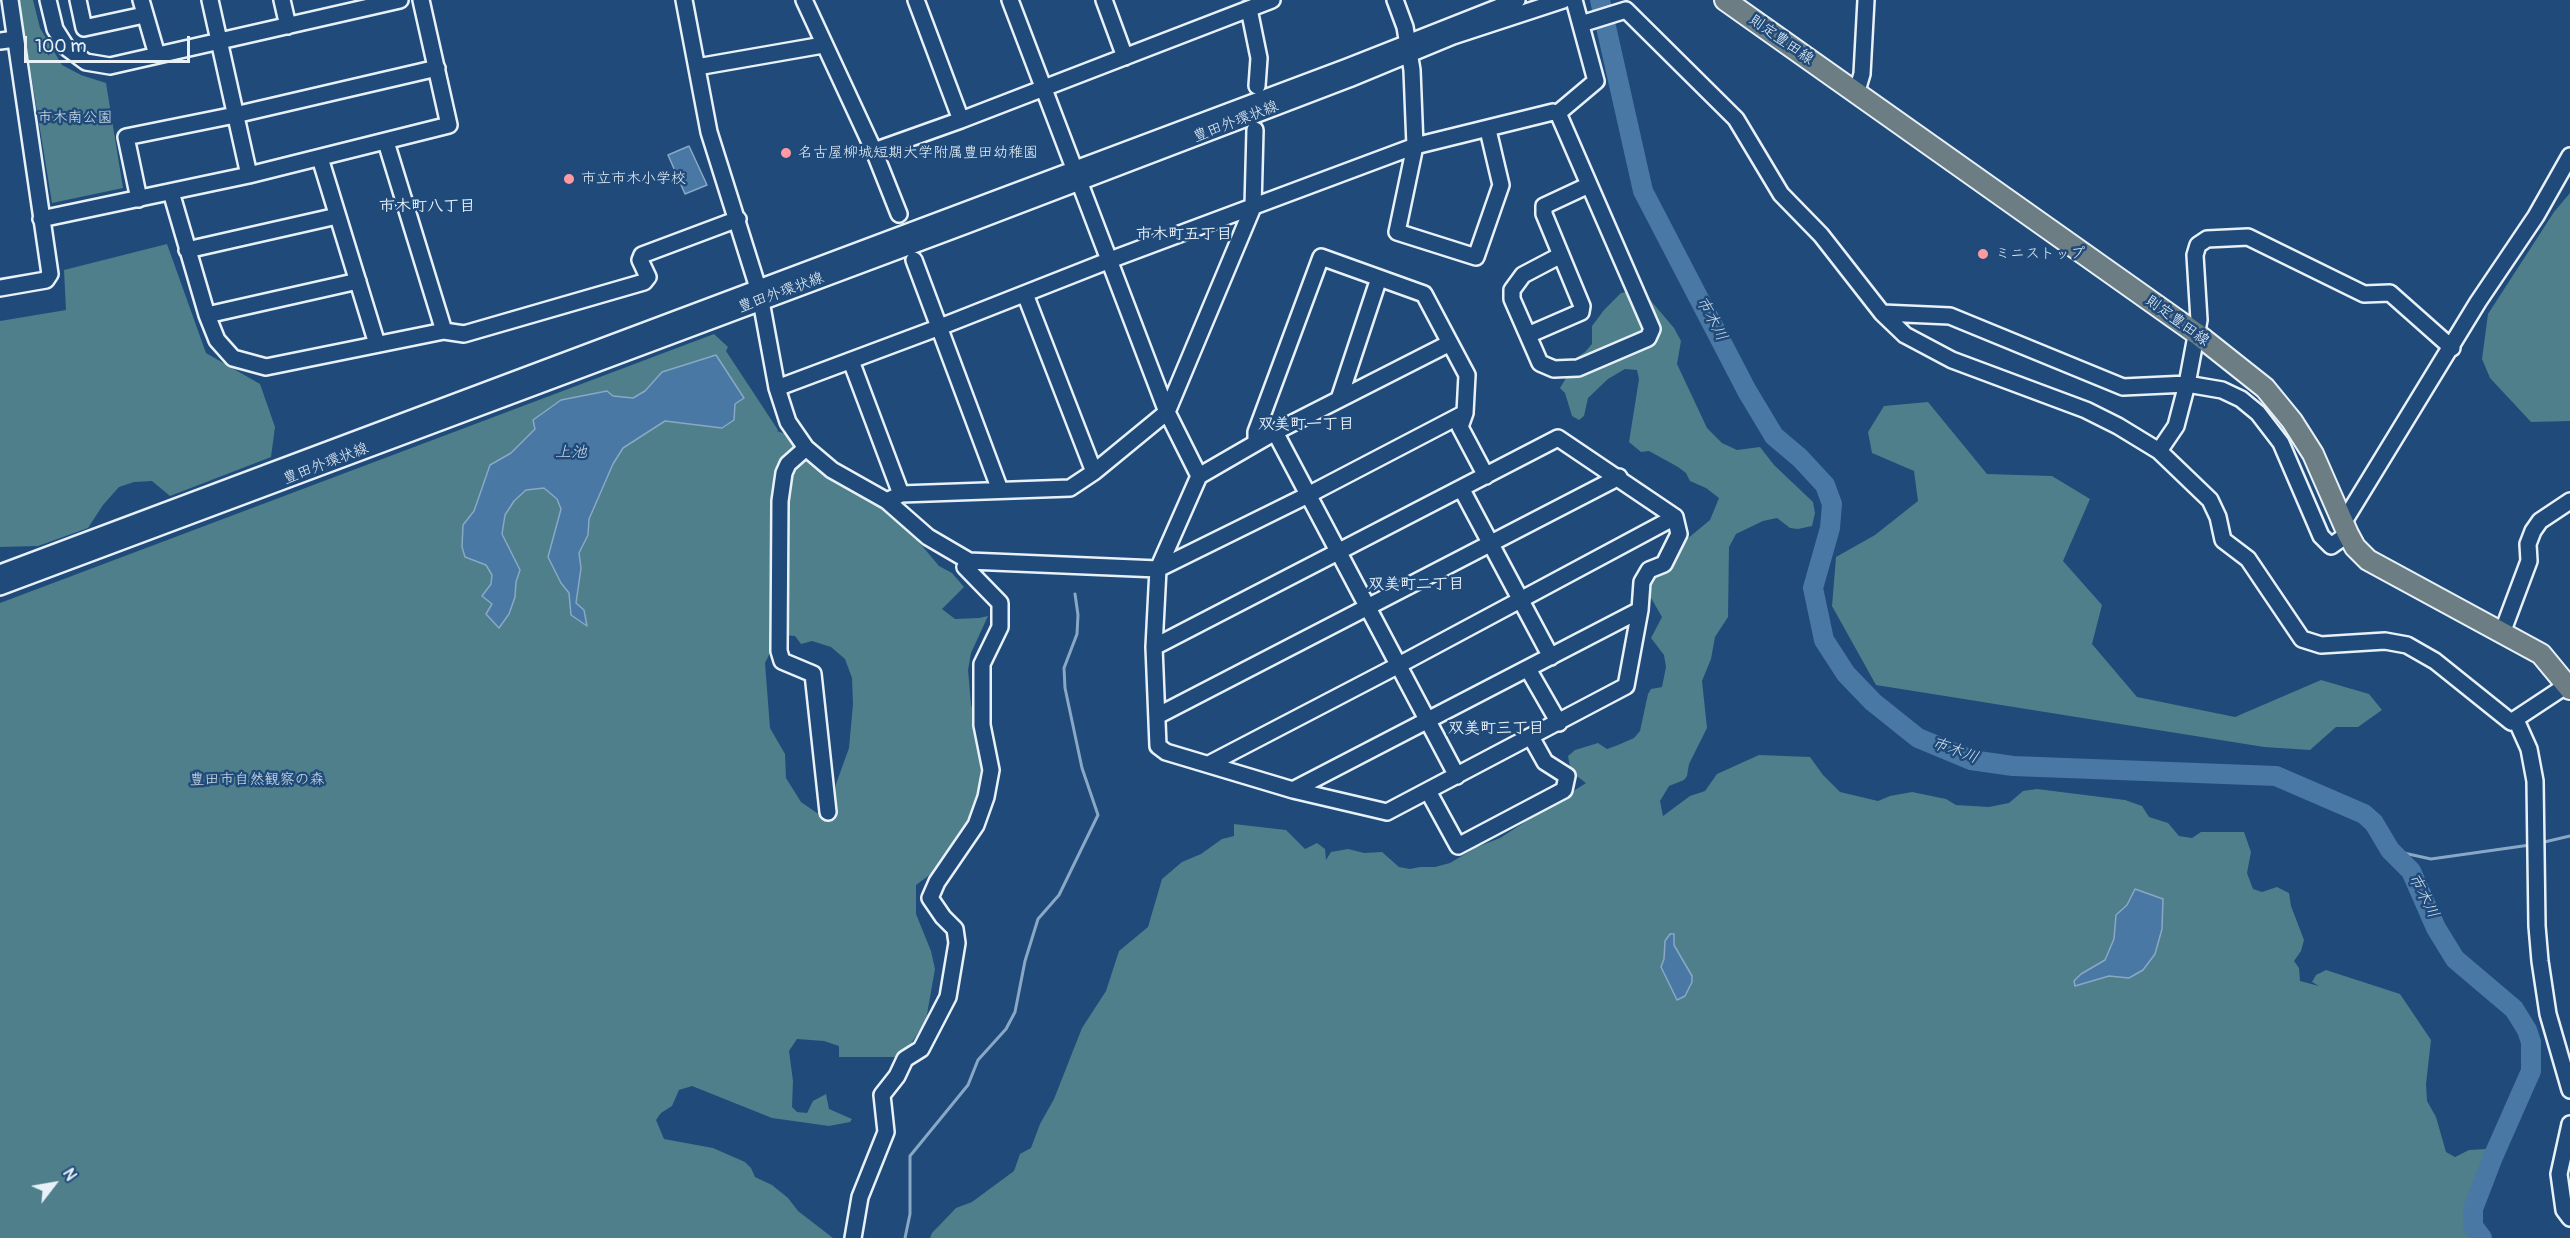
<!DOCTYPE html>
<html>
<head>
<meta charset="utf-8">
<style>
  body { margin:0 }
  #map { position:relative; width:2570px; height:1238px; overflow:hidden; background:#1f4a7a; font-family:Pangolin,sans-serif }
  canvas { display:block }
  .north { position:absolute; left:24px; top:1154px; width:60px; height:60px; -webkit-text-stroke:4px #1f4a7a; paint-order:stroke; rotate:59deg; font-size:16px; font-weight:700; line-height:24px; text-align:center; color:#e8f1f8 }
  .north::after { content:''; display:block; margin:auto; width:21px; height:27px; background:#e8f1f8; clip-path:polygon(50% 0,100% 100%,50% 72%,0 100%) }
  .scale { position:absolute; left:24px; top:36px; width:166px; height:27px; box-sizing:border-box; border:3px solid #e8f1f8; border-top:0; padding-left:8px; font-size:18px; line-height:21px; white-space:nowrap; color:#e8f1f8; -webkit-text-stroke:4px #1f4a7a; paint-order:stroke }
</style>
</head>
<body>
<div id="map">
<canvas width="2570" height="1238"></canvas>
<div class="north">N</div>
<div class="scale">100 m</div>
</div>
<script>
const c = document.querySelector('canvas').getContext('2d');
c.lineJoin = 'round';
function fill(path, color) {
  c.fillStyle = color;
  c.fill(path, 'evenodd');
}
function poly(rows) {
  const path = new Path2D();
  for (const r of rows) {
    path.moveTo(r[0], r[1]);
    for (let i = 2; i < r.length; i += 2) path.lineTo(r[i], r[i + 1]);
  }
  return path;
}
function stroke(path, color, width, dash) {
  c.strokeStyle = color;
  c.lineWidth = width;
  c.lineCap = dash ? 'butt' : 'round';
  c.setLineDash(dash || []);
  c.stroke(path);
}
function drawText(font, color, halo, rows, align = 'center') {
  c.font = font + ' Pangolin,"Klee One",sans-serif';
  c.lineWidth = 5;
  c.setLineDash([]);
  c.textBaseline = 'middle';
  c.strokeStyle = halo;
  c.fillStyle = color;
  for (const [text, x, y, turn = 0] of rows) {
    c.save();
    c.translate(x, y);
    c.rotate((+turn || 0) * Math.PI / 180);
    c.textAlign = isNaN(turn) ? turn : align;
    if (halo) c.strokeText(text, 0, 0);
    c.fillText(text, 0, 0);
    c.restore();
  }
}
fill(poly([
  [19,0,33,0,40,28,62,65,81,75,106,83,123,188,52,203],
  [2570,193,2570,421,2531,422,2490,378,2482,359,2488,314,2554,212],
  [167,244,206,353,260,384,275,427,271,457,170,496,152,481,134,482,119,487,103,505,88,528,38,546,0,547,0,321,66,310,64,270],
  [1635,290,1646,295,1674,328,1681,341,1677,364,1707,428,1722,443,1737,450,1760,447,1774,465,1813,502,1815,513,1812,526,1798,529,1790,528,1777,518,1763,521,1736,534,1729,547,1728,617,1715,637,1711,659,1702,681,1707,728,1689,764,1687,776,1684,780,1669,786,1660,801,1663,816,1690,796,1705,791,1717,774,1759,755,1810,757,1823,775,1840,792,1878,801,1890,796,1912,792,1946,799,1956,805,1989,807,2009,803,2023,791,2037,789,2125,800,2142,806,2149,817,2168,823,2179,836,2192,838,2201,832,2244,832,2251,852,2247,873,2253,889,2262,892,2277,887,2289,893,2291,906,2304,940,2301,951,2294,961,2299,968,2300,981,2319,986,2312,982,2316,975,2326,970,2400,994,2431,1040,2426,1084,2427,1101,2436,1117,2446,1152,2455,1157,2469,1150,2486,1149,2489,1155,2469,1214,2472,1229,2478,1238,930,1238,932,1233,956,1208,972,1202,1014,1171,1020,1154,1031,1148,1040,1124,1054,1099,1082,1028,1106,991,1119,951,1148,927,1162,879,1182,862,1201,854,1222,839,1234,836,1234,824,1286,830,1305,849,1317,843,1325,849,1326,860,1331,852,1348,849,1364,853,1382,852,1399,867,1410,869,1420,867,1435,867,1450,863,1477,847,1500,838,1586,783,1571,772,1568,756,1575,750,1598,743,1607,749,1618,745,1634,738,1640,731,1648,694,1651,689,1662,687,1666,667,1664,655,1651,638,1662,617,1651,598,1650,585,1654,577,1672,570,1687,539,1710,520,1719,498,1706,488,1690,481,1686,473,1678,467,1649,451,1641,452,1629,442,1639,379,1637,370,1625,369,1608,379,1588,398,1584,416,1579,420,1572,416,1565,393,1560,388,1566,378,1568,363,1585,352,1592,344,1592,326,1604,310,1621,293],
  [714,334,728,347,726,351,778,430,777,431,788,435,797,450,787,460,774,645,765,663,770,728,785,754,786,778,801,802,817,813,833,817,836,784,849,748,853,704,852,678,845,659,831,647,812,641,801,644,795,636,784,635,786,475,804,455,826,476,885,505,897,516,939,566,952,573,964,587,942,609,955,619,979,618,988,616,971,653,968,670,971,704,983,749,979,790,963,834,950,860,916,885,916,914,931,951,935,969,926,1020,911,1044,900,1057,839,1057,839,1046,824,1041,797,1039,789,1051,793,1081,792,1107,797,1112,807,1113,813,1101,826,1094,829,1109,852,1119,850,1122,829,1126,772,1118,692,1086,679,1090,672,1106,661,1113,656,1120,664,1139,713,1148,745,1162,751,1168,755,1177,772,1185,788,1198,798,1211,833,1238,0,1238,0,603],
  [1928,402,1987,474,2052,476,2090,499,2063,561,2102,605,2092,644,2137,697,2235,717,2321,680,2369,694,2382,710,2358,727,2336,727,2310,750,2264,747,1876,685,1832,606,1836,557,1875,535,1918,501,1914,471,1872,453,1868,432,1884,406]
]), '#4e7f8a');
const water = poly([
  [689,146,707,185,685,194,668,155,689,146],
  [716,355,744,398,735,404,734,420,722,428,665,421,623,448,613,464,589,519,588,535,579,553,581,568,576,603,584,610,587,626,571,615,569,593,561,583,548,557,561,509,557,499,544,488,526,490,514,501,505,515,502,534,520,570,516,582,515,597,509,614,499,628,486,614,492,604,482,596,491,584,492,575,486,565,465,557,462,547,463,525,474,511,490,465,511,453,535,429,533,420,561,400,607,391,613,396,633,398,645,391,662,372,716,355],
  [2135,889,2163,899,2162,929,2155,954,2143,970,2129,978,2109,976,2075,986,2074,981,2081,974,2105,960,2114,939,2116,915,2127,905,2135,889],
  [1670,934,1674,934,1674,945,1692,976,1692,982,1685,996,1677,1000,1661,967,1664,959,1665,941,1670,934]
]);
fill(water, '#4978a5');
stroke(water, '#89a8c6', 1.5);
stroke(poly([
  [1243,0,1243,2],
  [2540,843,2570,836],
  [2390,850,2431,859,2530,845],
  [905,1238,910,1214,910,1156,968,1085,978,1060,1006,1029,1015,1012,1025,961,1038,919,1059,895,1098,815,1082,768,1065,688,1064,668,1077,634,1078,615,1075,594]
]), '#89a8c6', 3);
stroke(poly([
  [1600,0,1643,191,1747,391,1774,436,1800,458,1825,485,1832,504,1830,528,1813,588,1824,640,1846,674,1873,702,1918,738,1971,760,2013,766,2276,776,2364,814,2374,823,2390,850,2411,871,2436,928,2455,959,2514,1009,2527,1030,2531,1042,2531,1071,2493,1157,2473,1209,2473,1226,2482,1238]
]), '#4978a5', 20);
const minor = poly([
  [48,0,55,29,67,48,86,62,110,66,400,0],
  [78,0,84,28,144,15],
  [141,0,157,55],
  [210,0,249,175],
  [282,0,288,26],
  [684,0,709,132,758,288],
  [804,0,874,151,899,214],
  [916,0,961,120],
  [1010,0,1167,412,1199,476],
  [1104,0,1125,57],
  [1395,0,1405,27,1412,70,1415,146,1397,232,1476,257,1501,185,1488,130],
  [1249,9,1259,58,1257,86],
  [1581,24,1626,10,1736,119,1781,194,1821,235,1882,313,1905,335,1952,360,2086,410,2118,426,2159,451,2210,500,2218,517,2223,540,2248,559,2302,639,2321,645,2385,641,2407,645,2435,661,2511,722,2567,685],
  [0,41,15,39],
  [697,67,823,45],
  [1856,94,1862,74,1866,0],
  [1558,113,1652,329,1648,338,1578,368,1554,369,1540,363,1512,299,1512,290,1523,275,1561,255],
  [386,142,444,331],
  [874,151,961,120,1272,0],
  [320,158,377,344],
  [171,192,207,315,217,340,233,358,266,367,444,331,464,334,644,282,648,277,640,260,642,255,738,219],
  [139,199,126,137,235,115,437,68],
  [41,219,249,175,449,125,421,0],
  [187,250,337,216],
  [914,260,1000,490],
  [0,288,46,280,50,274,10,0],
  [1025,294,1094,472],
  [761,301,777,388,788,422,806,448,832,470,887,501,928,537,969,561,1158,569,1308,495,1465,413],
  [1882,313,1950,316,2123,387,2187,384,2222,390,2241,399,2258,413,2281,443,2321,536,2331,546,2348,534],
  [207,315,358,281],
  [1528,335,1581,312,1582,306,1544,214,1544,206,1589,185],
  [851,361,901,494],
  [777,388,940,327,1110,260,1415,146,1553,112,1558,113,1596,81,1574,0],
  [1339,399,1379,278],
  [1275,432,1457,776],
  [1256,443,1256,432,1321,257,1424,294,1467,375,1465,413,1460,427,1486,476],
  [806,448,788,464,784,473,780,501,779,651,782,661,813,674,828,812],
  [2159,451,2176,426,2187,384,2199,320,2195,255,2198,245,2207,239,2248,237,2364,294,2390,293,2452,348],
  [1461,488,1551,657],
  [887,501,901,494,1070,488,1094,472,1167,412,1253,207,1255,130],
  [2343,523,2478,302,2536,216,2570,156],
  [0,573,1347,67,1517,0],
  [0,587,967,225,1349,79,1453,36,1563,0],
  [2502,633,2529,561,2528,544,2533,531,2540,521,2570,501],
  [1154,647,1558,438,1675,517,1679,534,1664,564,1649,570,1642,582,1640,610,1626,686,1387,812,1293,790,1166,752,1158,746,1154,647,1158,569,1199,476,1275,432,1450,343],
  [1528,669,1559,723],
  [1157,716,1619,477],
  [2516,720,2529,749,2535,781,2537,926,2540,961,2548,1014,2570,1090],
  [1209,764,1397,666,1675,517],
  [1293,790,1640,610],
  [1428,791,1458,846,1564,790,1567,776,1545,762,1531,737],
  [2570,1124,2559,1174,2564,1210,2570,1218],
  [853,1238,860,1197,886,1132,882,1095,897,1076,905,1059,921,1049,948,997,957,943,955,929,943,917,930,898,937,882,976,825,986,797,991,770,982,725,982,664,1000,627,1000,603,965,567,969,561]
]);
const major = poly([
  [1725,0,2197,334,2265,388,2292,421,2313,454,2348,534,2355,547,2368,560,2541,654,2570,689]
]);
stroke(minor, '#e8f1f8', 20);
stroke(major, '#e8f1f8', 24);
stroke(minor, '#1f4a7a', 15);
stroke(major, '#6c7e84', 20);
for (const [x, y, r, color] of [
  [786,153,6,"#ff9aa2"],
  [569,179,6,"#ff9aa2"],
  [1983,254,6,"#ff9aa2"]
]) {
  const dot = new Path2D();
  dot.arc(x, y, r, 0, 2 * Math.PI);
  c.fillStyle = color;
  c.fill(dot);
  stroke(dot, '#1f4a7a', 2);
}
drawText('15px', '#e8f1f8', '#1f4a7a', [
  ["則定豊田線",1781,40,35],
  ["豊田外環状線",1236,122,-21],
  ["豊田外環状線",781,293,-20],
  ["則定豊田線",2177,321,36],
  ["豊田外環状線",326,464,-21]
]);
drawText('15px', '#d1e0e8', '#1f4a7a', [
  ["市木南公園",75,118],
  ["豊田市自然観察の森",257,780]
]);
drawText('15px', '#e8f1f8', '#1f4a7a', [
  ["名古屋柳城短期大学附属豊田幼稚園",798,153],
  ["市立市木小学校",581,179],
  ["ミニストップ",1995,254]
], 'left');
drawText('bold 16px', '#e8f1f8', '#1f4a7a', [
  ["市木町八丁目",427,207],
  ["市木町五丁目",1184,235],
  ["双美町一丁目",1306,425],
  ["双美町二丁目",1416,585],
  ["双美町三丁目",1496,729]
]);
drawText('italic 16px', '#d0dfec', '#1f4a7a', [
  ["市木川",1711,319,62],
  ["上池",571,453],
  ["市木川",1955,751,20],
  ["市木川",2423,896,63]
]);
</script>
</body>
</html>
